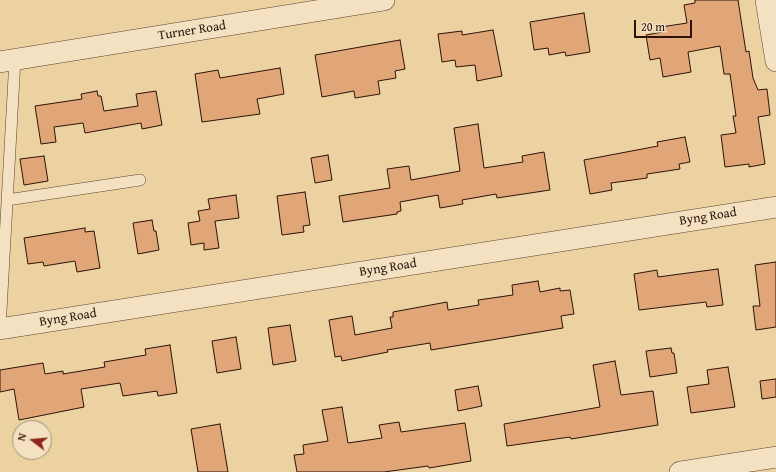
<!DOCTYPE html>
<html>
<head>
<meta charset="utf-8">
<style>
  body { margin:0 }
  #map { position:relative; width:776px; height:472px; overflow:hidden; background:#ecd1a1; font-family:"Gentium Book Plus",serif }
  canvas { display:block }
  .north { position:absolute; left:12px; top:420px; width:40px; height:40px; box-sizing:border-box; background:#f3e1c2; border:1px solid #a38f78; border-radius:50%; rotate:286deg; font-size:11px; font-weight:700; line-height:16px; text-align:center; color:#2c1309 }
  .north::after { content:''; display:block; margin:auto; width:14px; height:18px; background:#8f2418; clip-path:polygon(50% 0,100% 100%,50% 72%,0 100%) }
  .scale { position:absolute; left:634px; top:20px; width:58px; height:18px; box-sizing:border-box; border:2px solid #2c1309; border-top:0; padding-left:5px; font-size:12px; line-height:14px; white-space:nowrap; color:#2c1309; -webkit-text-stroke:3px #f3e1c2; paint-order:stroke }
</style>
</head>
<body>
<div id="map">
<canvas width="776" height="472"></canvas>
<div class="north">N</div>
<div class="scale">20 m</div>
</div>
<script>
const c = document.querySelector('canvas').getContext('2d');
c.lineJoin = 'round';
function fill(path, color) {
  c.fillStyle = color;
  c.fill(path, 'evenodd');
}
function poly(rows) {
  const path = new Path2D();
  for (const r of rows) {
    path.moveTo(r[0], r[1]);
    for (let i = 2; i < r.length; i += 2) path.lineTo(r[i], r[i + 1]);
  }
  return path;
}
function stroke(path, color, width, dash) {
  c.strokeStyle = color;
  c.lineWidth = width;
  c.lineCap = dash ? 'butt' : 'round';
  c.setLineDash(dash || []);
  c.stroke(path);
}
function drawText(font, color, halo, rows, align = 'center') {
  c.font = font + ' "Gentium Book Plus",serif';
  c.lineWidth = 4;
  c.setLineDash([]);
  c.textBaseline = 'middle';
  c.strokeStyle = halo;
  c.fillStyle = color;
  for (const [text, x, y, turn = 0] of rows) {
    c.save();
    c.translate(x, y);
    c.rotate((+turn || 0) * Math.PI / 180);
    c.textAlign = isNaN(turn) ? turn : align;
    if (halo) c.strokeText(text, 0, 0);
    c.fillText(text, 0, 0);
    c.restore();
  }
}
const building = poly([
  [695,0,738,0,746,52,749,51,753,78,758,90,767,89,770,115,758,117,765,164,749,167,749,164,725,167,721,135,736,133,733,116,736,116,730,74,724,74,720,46,688,52,691,72,663,77,660,58,650,60,646,35,662,32,661,27,687,23,684,5,695,3,695,0],
  [584,13,590,52,566,56,565,52,549,55,548,48,534,50,530,22,584,13],
  [493,30,502,76,477,81,475,65,456,67,455,60,442,62,438,34,462,31,462,35,493,30],
  [400,40,405,69,395,71,396,78,378,81,380,94,355,98,354,91,322,97,315,55,400,40],
  [280,68,284,94,257,99,260,114,202,122,195,74,218,70,220,78,280,68],
  [97,91,98,96,101,96,104,111,138,106,136,94,156,91,162,125,142,129,141,123,85,133,83,123,54,127,56,142,41,144,35,106,82,99,81,94,97,91],
  [478,124,484,168,523,162,522,156,544,152,550,190,497,198,496,194,462,200,463,204,440,208,438,195,400,202,401,211,397,212,397,214,343,222,339,196,390,188,387,169,409,166,411,180,460,171,454,128,478,124],
  [685,137,690,162,679,164,680,169,647,174,647,178,611,183,612,190,590,194,584,160,658,146,657,142,685,137],
  [328,155,332,180,315,183,311,158,328,155],
  [44,156,48,181,24,185,20,159,44,156],
  [305,192,310,225,303,226,304,232,282,235,277,196,305,192],
  [236,195,239,218,215,221,219,248,204,250,204,243,191,245,188,223,200,221,198,211,210,209,208,199,236,195],
  [152,220,154,231,156,231,159,250,138,254,133,223,152,220],
  [85,228,85,232,94,231,100,268,77,272,75,261,44,266,43,262,28,264,24,238,85,228],
  [776,262,776,327,756,330,753,306,760,306,755,265,776,262],
  [718,269,723,305,707,307,706,302,639,310,634,274,657,270,658,277,718,269],
  [538,281,540,292,560,288,560,291,570,290,574,314,561,316,563,328,431,350,430,343,387,350,388,352,342,361,341,356,335,357,329,320,352,316,355,335,392,328,390,317,393,317,393,312,447,302,448,310,479,305,478,300,513,295,512,285,538,281],
  [290,325,296,361,273,365,268,328,290,325],
  [236,337,241,369,217,373,212,341,236,337],
  [170,345,177,393,158,396,157,391,123,396,120,383,81,389,84,407,19,420,14,389,0,392,0,370,43,363,45,374,63,371,63,374,105,367,104,362,146,355,145,349,170,345],
  [671,348,672,353,674,353,677,373,650,377,646,351,671,348],
  [615,361,621,395,653,391,658,425,571,439,570,437,507,446,504,424,600,407,593,365,615,361],
  [728,367,735,407,691,413,687,387,709,384,707,370,728,367],
  [776,379,776,397,762,399,760,381,776,379],
  [478,386,482,406,458,411,455,390,478,386],
  [342,407,348,443,382,438,379,425,399,422,401,432,465,423,471,461,429,468,428,466,384,472,297,472,294,455,304,454,303,445,328,441,322,410,342,407],
  [220,424,228,472,198,472,191,429,220,424]
]);
fill(building, '#e1a678');
stroke(building, '#2c1309', 1);
const lane = poly([
  [7,200,140,180],
  [0,329,15,59]
]);
const street = poly([
  [766,0,776,61],
  [0,62,384,0],
  [0,329,776,207],
  [680,472,776,457]
]);
stroke(lane, '#5c422f', 12);
stroke(street, '#5c422f', 22);
stroke(lane, '#f3e1c2', 11);
stroke(street, '#f3e1c2', 21);
drawText('13px', '#2c1309', '#f3e1c2', [
  ["Turner Road",192,31,-9],
  ["Byng Road",708,217,-9],
  ["Byng Road",388,268,-9],
  ["Byng Road",68,318,-9]
]);
</script>
</body>
</html>
